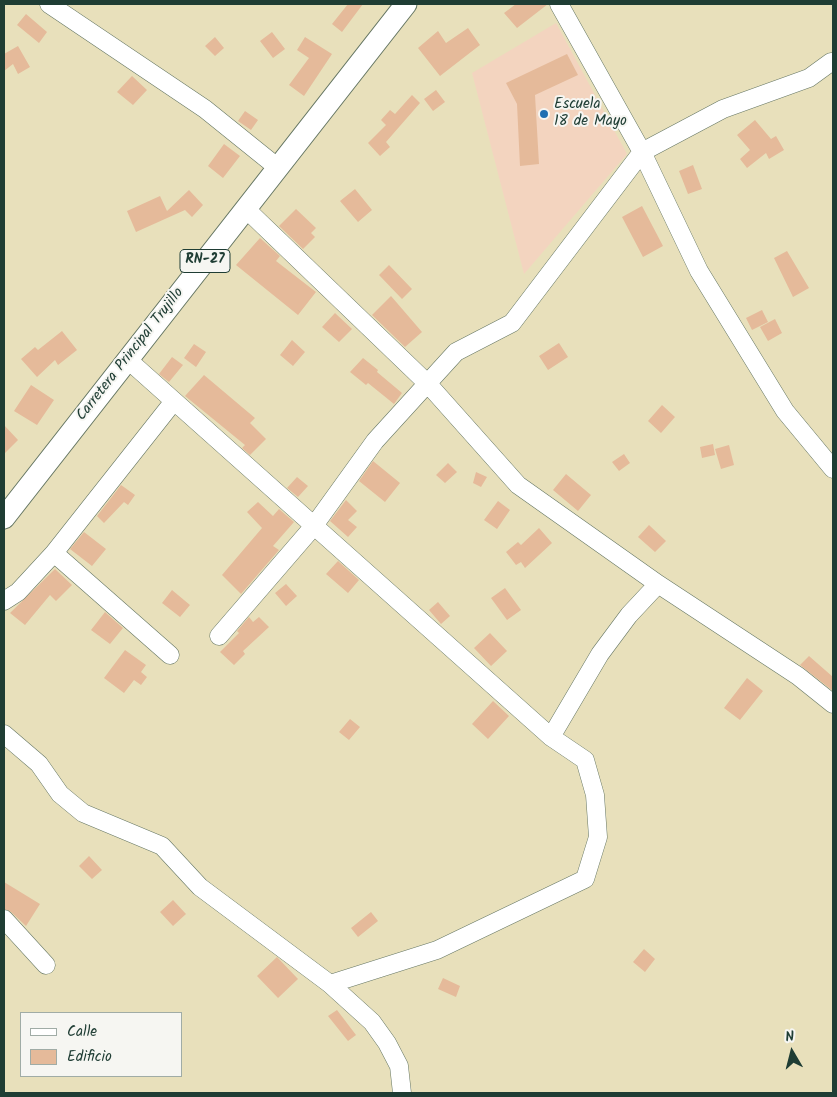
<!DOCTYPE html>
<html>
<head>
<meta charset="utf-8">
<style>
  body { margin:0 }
  #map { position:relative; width:837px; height:1097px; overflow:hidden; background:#e8e0bb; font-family:Kalam,sans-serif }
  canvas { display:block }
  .frame { position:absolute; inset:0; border:5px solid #1f3d34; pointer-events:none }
  .legend { position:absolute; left:20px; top:1012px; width:162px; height:65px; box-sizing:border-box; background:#f6f6f2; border:1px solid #a0aca6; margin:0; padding:6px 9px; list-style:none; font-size:15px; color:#1f3d34 }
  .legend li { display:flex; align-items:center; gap:10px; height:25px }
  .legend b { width:25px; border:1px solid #a0aca6 }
  .north { position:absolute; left:767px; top:1027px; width:50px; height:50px; -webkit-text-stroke:4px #f6f6f2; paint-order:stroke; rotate:352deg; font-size:14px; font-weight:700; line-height:20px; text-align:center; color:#1f3d34 }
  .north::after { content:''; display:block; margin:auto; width:18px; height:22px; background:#1f3d34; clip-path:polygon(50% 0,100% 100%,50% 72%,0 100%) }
</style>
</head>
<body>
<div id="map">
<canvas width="837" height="1097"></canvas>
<div class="frame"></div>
<ul class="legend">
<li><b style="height:6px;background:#fff"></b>Calle</li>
<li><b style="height:14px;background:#e5ba9a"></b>Edificio</li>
</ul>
<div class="north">N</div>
</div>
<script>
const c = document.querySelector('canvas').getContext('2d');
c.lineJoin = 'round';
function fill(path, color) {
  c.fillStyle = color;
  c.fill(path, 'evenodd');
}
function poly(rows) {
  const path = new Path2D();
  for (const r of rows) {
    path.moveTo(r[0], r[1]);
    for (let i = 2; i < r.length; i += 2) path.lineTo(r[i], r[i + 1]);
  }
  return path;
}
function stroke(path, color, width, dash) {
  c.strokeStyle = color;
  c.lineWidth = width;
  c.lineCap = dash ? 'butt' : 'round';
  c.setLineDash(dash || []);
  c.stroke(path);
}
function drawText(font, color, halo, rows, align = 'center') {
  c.font = font + ' Kalam,sans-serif';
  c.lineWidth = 4;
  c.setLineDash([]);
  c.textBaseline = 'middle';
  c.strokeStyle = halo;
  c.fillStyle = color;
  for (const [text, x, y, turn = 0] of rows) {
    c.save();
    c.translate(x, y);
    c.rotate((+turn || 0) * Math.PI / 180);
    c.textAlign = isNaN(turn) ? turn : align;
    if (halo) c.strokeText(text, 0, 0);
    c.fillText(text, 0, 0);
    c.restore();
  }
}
fill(poly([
  [556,23,627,154,524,274,472,73]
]), '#f3d4bf');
fill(poly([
  [348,4,363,4,342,32,332,24],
  [516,4,548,4,517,28,504,13],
  [26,14,47,32,39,43,17,25],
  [468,28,480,45,440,76,418,48,438,31,446,43],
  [272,32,285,49,273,58,260,41],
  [215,37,224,48,215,56,205,46],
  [305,37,332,54,304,96,289,85,309,58,297,50],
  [18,46,30,67,18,74,13,64,4,71,4,54],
  [567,54,578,75,535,95,539,164,520,166,517,104,506,83],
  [132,76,147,90,133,105,117,92],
  [436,90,445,102,433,111,424,99],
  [412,95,420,103,386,142,390,147,380,156,368,143,386,125,381,120,390,110,395,114],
  [245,111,258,120,251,130,238,121],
  [755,120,771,139,776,136,784,150,769,159,766,153,747,168,740,159,750,150,737,135],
  [224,144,240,156,223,178,208,166],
  [693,165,702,189,688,194,679,171],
  [355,189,372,210,358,222,340,201],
  [189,190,203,205,192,217,185,210,136,232,127,211,160,196,167,211],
  [642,206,663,246,643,257,622,217],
  [296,209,316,228,311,233,315,237,303,249,279,226],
  [260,238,280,256,276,261,316,292,298,315,236,265],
  [787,251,809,288,793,297,774,258],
  [389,265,412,289,402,299,379,275],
  [391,296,422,332,405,347,372,315],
  [762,310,768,322,752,330,746,318],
  [335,313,352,329,339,342,322,327],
  [775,319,782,333,768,341,760,327],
  [62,331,77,350,58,365,55,360,37,377,21,359,35,347,38,350],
  [292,340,305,352,293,366,280,355],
  [559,343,568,357,548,370,539,356],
  [194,344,206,352,196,367,184,358],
  [172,357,183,365,169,382,159,374],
  [363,358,378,370,377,372,402,393,394,404,368,383,366,385,350,372],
  [204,375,255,418,250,423,266,439,250,455,242,448,245,445,185,396],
  [31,385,54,400,37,425,14,411],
  [662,405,675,417,661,433,648,421],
  [4,425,18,440,4,454],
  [713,444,715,455,702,458,700,447],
  [729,445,734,465,721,469,715,449],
  [624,454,630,463,619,471,612,462],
  [373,461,400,483,385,502,359,481],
  [448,463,457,472,445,483,436,475],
  [476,472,487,477,481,487,473,483],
  [566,474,591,495,578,511,553,490],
  [297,477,308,486,298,497,287,488],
  [121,485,135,495,128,505,124,502,104,523,97,516],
  [346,500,357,511,348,520,357,527,348,537,330,521],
  [498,501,510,510,497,529,484,520],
  [258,502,273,516,279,509,294,522,273,546,279,550,241,594,222,575,262,528,247,512],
  [649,525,666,541,655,552,638,537],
  [539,528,552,543,525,568,521,562,516,565,506,552,518,542,521,545],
  [84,532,106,549,92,566,70,549],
  [338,561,359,580,348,593,326,574],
  [55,569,72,585,56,601,50,595,25,625,10,613],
  [286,584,297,596,286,606,275,593],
  [505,588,521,610,507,620,491,598],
  [172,590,190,605,180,617,162,603],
  [438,602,450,616,441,624,429,610],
  [105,612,123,628,110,644,91,630],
  [249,617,253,622,259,617,269,627,243,651,245,654,234,665,220,652,239,633,237,631],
  [490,633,507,651,491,666,474,648],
  [125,650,146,665,141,672,147,677,141,685,134,680,124,693,104,678],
  [809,656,833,677,833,691,800,665],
  [747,678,763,691,740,720,724,708],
  [493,701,509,716,488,739,472,724],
  [350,719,360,727,349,740,339,732],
  [89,856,102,870,92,879,79,866],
  [4,882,40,904,26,926,11,912,4,909],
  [173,900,186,914,173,926,160,912],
  [371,912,378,921,358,937,351,928],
  [644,949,655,959,645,972,633,962],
  [277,957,298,979,278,998,257,976],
  [443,978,460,986,456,997,438,989],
  [337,1010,356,1035,348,1041,328,1016]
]), '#e5ba9a');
const minor = poly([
  [49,4,205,109,277,167],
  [559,4,642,152,699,271,785,411,833,469],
  [246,209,428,384,518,485,658,584,798,676,833,704],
  [127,359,551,737,585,760,595,795,598,837,585,879,437,950,330,984],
  [54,553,174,401],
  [4,601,18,592,54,553,170,655],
  [219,636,313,527,375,441,456,352,512,323,642,152,723,109,809,78,831,62],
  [4,734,39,764,60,794,83,813,162,846,200,887,330,984,372,1022,387,1043,399,1066,402,1093],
  [551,737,600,654,629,615,658,584],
  [4,919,46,965]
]);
const major = poly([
  [4,518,406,4]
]);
stroke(minor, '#657663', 19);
stroke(major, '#657663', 23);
stroke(minor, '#fff', 18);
stroke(major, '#fff', 21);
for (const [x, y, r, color] of [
  [544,114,5,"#1f6fb2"]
]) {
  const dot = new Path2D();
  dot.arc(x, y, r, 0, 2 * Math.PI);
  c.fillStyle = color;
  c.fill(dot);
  stroke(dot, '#f6f6f2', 2);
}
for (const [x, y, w] of [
  [205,261,50]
]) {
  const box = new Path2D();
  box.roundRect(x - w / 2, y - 11.5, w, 23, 4);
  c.fillStyle = '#f6f6f2';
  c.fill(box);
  stroke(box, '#1f3d34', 1);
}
drawText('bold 14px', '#1f3d34', null, [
  ["RN-27",205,261]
]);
drawText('15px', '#1f3d34', '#f6f6f2', [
  ["Escuela",554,105],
  ["18 de Mayo",554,122]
], 'left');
drawText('15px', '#1f3d34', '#f6f6f2', [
  ["Carretera Principal Trujillo",131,355,-52]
]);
</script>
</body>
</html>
